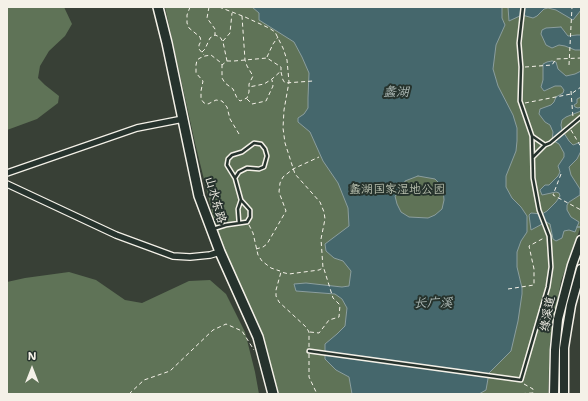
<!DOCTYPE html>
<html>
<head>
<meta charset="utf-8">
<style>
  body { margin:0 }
  #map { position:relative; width:588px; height:401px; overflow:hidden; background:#384036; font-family:"Shantell Sans",sans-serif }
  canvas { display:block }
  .frame { position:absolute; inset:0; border:8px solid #f4f1e8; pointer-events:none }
  .north { position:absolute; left:12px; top:349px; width:40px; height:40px; -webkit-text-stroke:3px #26332d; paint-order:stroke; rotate:0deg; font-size:11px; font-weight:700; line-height:16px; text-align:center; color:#f4f1e8 }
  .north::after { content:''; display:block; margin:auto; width:14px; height:18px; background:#f4f1e8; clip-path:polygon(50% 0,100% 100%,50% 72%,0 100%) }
</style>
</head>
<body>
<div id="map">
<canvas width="588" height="401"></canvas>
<div class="frame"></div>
<div class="north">N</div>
</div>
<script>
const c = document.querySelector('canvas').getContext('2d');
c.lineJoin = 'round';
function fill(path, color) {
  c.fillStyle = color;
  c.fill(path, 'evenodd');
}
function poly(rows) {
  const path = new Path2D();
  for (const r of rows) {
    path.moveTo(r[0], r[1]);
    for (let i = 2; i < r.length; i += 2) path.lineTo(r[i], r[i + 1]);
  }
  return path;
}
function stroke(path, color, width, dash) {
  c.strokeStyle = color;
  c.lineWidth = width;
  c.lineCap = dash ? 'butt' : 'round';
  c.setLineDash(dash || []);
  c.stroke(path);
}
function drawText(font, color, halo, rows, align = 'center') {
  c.font = font + ' "Shantell Sans","LXGW WenKai TC",sans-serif';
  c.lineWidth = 4;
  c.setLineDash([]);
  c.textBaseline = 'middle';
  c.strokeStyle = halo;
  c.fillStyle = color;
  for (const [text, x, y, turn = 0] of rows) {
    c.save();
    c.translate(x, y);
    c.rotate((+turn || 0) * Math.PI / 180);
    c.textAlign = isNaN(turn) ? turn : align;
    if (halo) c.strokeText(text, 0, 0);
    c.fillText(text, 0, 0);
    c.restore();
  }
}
fill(poly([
  [7,7,64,7,72,24,65,36,49,51,40,66,38,78,45,85,59,96,58,103,37,119,7,130],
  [165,7,581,7,581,226,561,281,550,343,548,394,279,394,260,329,220,244,195,143],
  [69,272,96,280,125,300,142,303,189,281,210,280,226,294,245,332,255,372,259,394,7,394,7,282,25,278]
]), '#5f7357');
const water = poly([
  [252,7,502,7,502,18,505,25,496,45,493,69,498,86,513,115,517,128,517,141,516,151,506,176,506,187,512,198,521,207,527,216,527,232,521,241,517,252,517,267,522,288,522,294,518,321,511,351,489,373,486,390,479,394,352,394,349,377,336,370,325,359,325,344,337,334,345,326,347,308,342,299,335,294,296,291,294,284,306,283,342,287,349,286,351,271,343,261,334,258,326,251,325,244,349,226,348,208,338,183,323,161,310,132,298,122,298,118,304,114,308,108,308,98,309,73,302,57,294,42,259,20,259,13,252,7],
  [418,176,435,179,443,187,444,200,442,209,435,215,428,218,409,217,401,212,397,204,395,196,403,189,405,181,418,176],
  [508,7,581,7,581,10,573,20,556,10,548,8,544,9,537,16,533,18,522,15,509,21,508,7],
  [561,27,568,36,577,35,581,35,581,50,575,50,565,46,559,45,552,48,546,45,541,34,542,30,546,28,561,27],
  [552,61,556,62,558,69,566,76,575,74,581,71,581,97,577,99,577,103,574,105,575,107,578,108,581,107,581,111,566,117,562,120,561,125,562,130,569,141,573,145,581,142,581,151,577,159,569,167,571,175,580,189,580,195,569,202,567,205,567,210,571,217,579,222,575,232,569,230,564,231,562,238,556,241,553,239,550,224,546,222,531,230,529,215,531,213,542,214,547,211,556,202,560,196,559,193,556,192,542,195,540,190,545,185,549,185,558,176,560,172,558,166,564,157,564,153,559,144,552,140,553,132,550,125,545,122,539,114,540,109,551,105,554,102,556,97,563,93,564,90,561,86,555,86,544,91,541,87,543,80,543,64,547,62,552,61]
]);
fill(water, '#45676c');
stroke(water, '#8b9e9e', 1);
stroke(poly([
  [577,227,581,227]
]), '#8b9e9e', 1.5);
const service = poly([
  [532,136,545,145],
  [533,157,545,145,550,143,581,117],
  [239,223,238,209,241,200],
  [213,229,226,225,247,222,250,217,250,210,241,200,235,178,239,172,247,168,259,169,264,167,267,156,265,149,261,144,254,143,242,152,232,155,228,159,227,165,235,178],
  [309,351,521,380,548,287,551,267,549,236,539,210,533,178,532,136,520,101,521,67,519,43,523,7]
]);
const minor = poly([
  [7,173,137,128,183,119],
  [7,184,116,235,173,256,190,257,210,255,220,252]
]);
const secondary = poly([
  [554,394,555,350,558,319,572,265,581,240],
  [564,394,564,348,567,329,571,305,581,269]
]);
const trunk = poly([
  [158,7,167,43,199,196,220,252,258,337,273,394]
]);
stroke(service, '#f4f1e8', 5.5);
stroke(minor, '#f4f1e8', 8);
stroke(secondary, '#f4f1e8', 11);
stroke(trunk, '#f4f1e8', 12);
stroke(poly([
  [190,7,187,15,187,23,189,28,200,37,201,41,199,45,199,49,204,55],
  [209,7,207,18,215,29,215,35],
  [219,7,245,17,269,28,275,32,283,48,287,60,289,82,284,110,283,128,285,143,295,174,320,202,324,212,325,219,321,239,323,268,319,270,289,274,281,272,276,290,276,296,279,302,306,327,309,332,309,347],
  [223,41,230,33,232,13],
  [202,52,205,49,210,38,215,35,220,37,223,42,227,61,222,65],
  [267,57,273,44,278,37],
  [227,61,234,61,267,58,281,67,281,71,272,79,264,84,249,87],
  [569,65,572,7],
  [525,67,552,65,556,59,581,58],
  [281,72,283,80,285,83,313,81],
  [571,91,573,118],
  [247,99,252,104,266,101,273,86,272,80],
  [525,103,571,94,581,87],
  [571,130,581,147],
  [239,134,230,119,227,107,222,101,216,100,208,104,204,103,201,99,201,91,203,81,196,73,196,65,197,60,200,58,205,56,211,55,220,62,222,65,222,78,225,83,233,89,237,98,240,101,247,98,249,92,249,84,253,76,247,66,245,60,242,16],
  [561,174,553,195,581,210,581,209],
  [249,225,253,233,258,255,262,261,271,268,280,271],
  [256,249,263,247,267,244,286,211,279,192,280,183,283,177,293,169,319,157],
  [508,289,534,285,534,269,529,246,544,238],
  [310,332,319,333,329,320,339,317,340,305,333,298,324,269],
  [309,354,309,377,317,394],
  [524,384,533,389,533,394],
  [129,394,144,380,170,371,213,330,226,324,242,331,254,350],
  [515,394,533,393]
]), '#f4f1e8', 1, [4, 3]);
stroke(service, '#26332d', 2.5);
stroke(minor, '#26332d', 5.5);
stroke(secondary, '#26332d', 8);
stroke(trunk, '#26332d', 9);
drawText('12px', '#b8bfae', '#26332d', [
  ["蠡湖国家湿地公园",397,190]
]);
drawText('12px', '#f4f1e8', '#26332d', [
  ["山水东路",215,200,74],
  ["缘溪道",548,314,-80]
]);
drawText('italic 13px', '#aebab6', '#26332d', [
  ["蠡湖",396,93],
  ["长广溪",433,304]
]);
</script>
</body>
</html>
